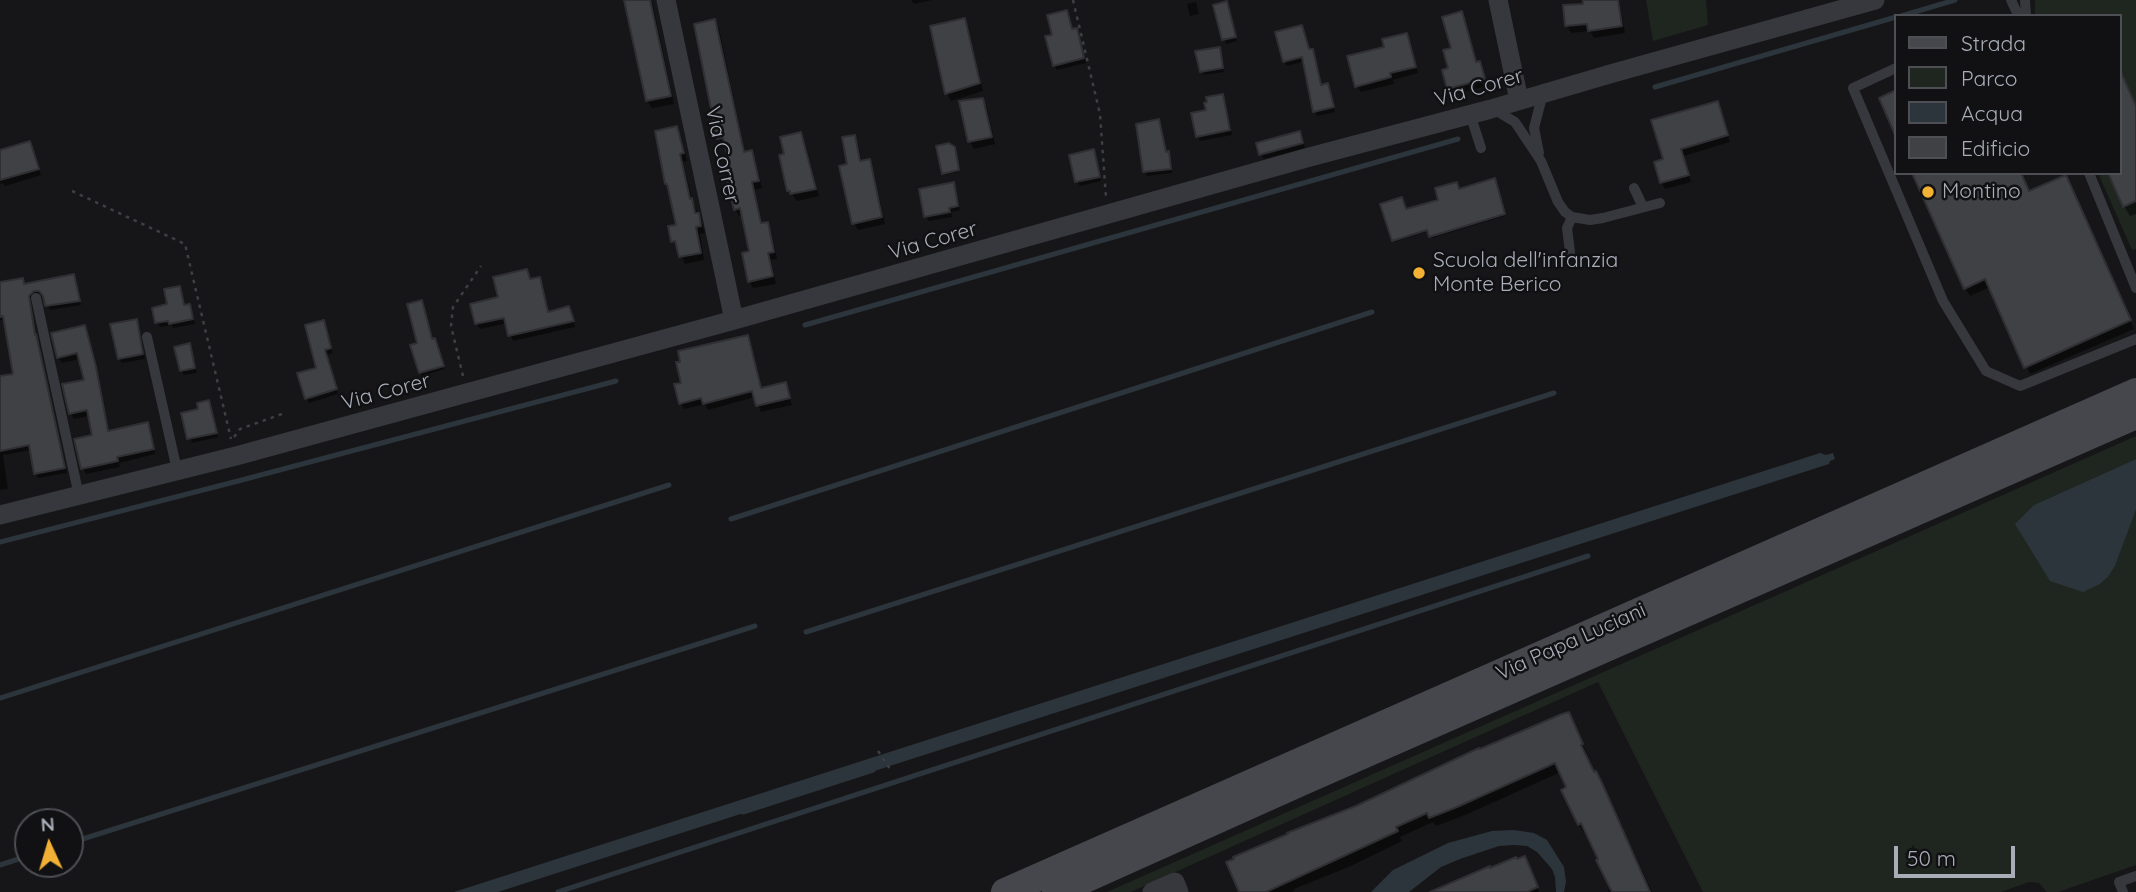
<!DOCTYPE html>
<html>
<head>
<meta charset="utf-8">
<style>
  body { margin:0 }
  #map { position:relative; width:2136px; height:892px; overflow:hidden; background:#161618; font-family:Quicksand,sans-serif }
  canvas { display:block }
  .legend { position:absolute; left:1894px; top:14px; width:228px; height:161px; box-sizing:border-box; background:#111113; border:2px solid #4d4f55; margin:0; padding:9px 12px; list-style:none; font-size:21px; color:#a8adb8 }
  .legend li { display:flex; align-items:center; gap:14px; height:35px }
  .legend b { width:35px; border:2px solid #4d4f55 }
  .north { position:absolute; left:14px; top:808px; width:70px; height:70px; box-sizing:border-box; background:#111113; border:2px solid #4d4f55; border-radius:50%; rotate:356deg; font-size:19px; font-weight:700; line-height:28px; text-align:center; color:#a8adb8 }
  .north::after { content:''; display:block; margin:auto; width:24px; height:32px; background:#f2b134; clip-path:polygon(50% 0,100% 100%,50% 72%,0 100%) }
  .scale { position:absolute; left:1894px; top:846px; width:121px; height:32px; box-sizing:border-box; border:4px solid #a8adb8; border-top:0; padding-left:9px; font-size:21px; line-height:24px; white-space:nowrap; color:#a8adb8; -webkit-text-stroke:5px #111113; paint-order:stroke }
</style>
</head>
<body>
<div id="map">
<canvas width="2136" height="892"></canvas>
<ul class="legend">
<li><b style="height:9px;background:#45474d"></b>Strada</li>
<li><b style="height:19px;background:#1e261f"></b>Parco</li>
<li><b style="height:19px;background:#2c353c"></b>Acqua</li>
<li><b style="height:19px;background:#404145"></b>Edificio</li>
</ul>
<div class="north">N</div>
<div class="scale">50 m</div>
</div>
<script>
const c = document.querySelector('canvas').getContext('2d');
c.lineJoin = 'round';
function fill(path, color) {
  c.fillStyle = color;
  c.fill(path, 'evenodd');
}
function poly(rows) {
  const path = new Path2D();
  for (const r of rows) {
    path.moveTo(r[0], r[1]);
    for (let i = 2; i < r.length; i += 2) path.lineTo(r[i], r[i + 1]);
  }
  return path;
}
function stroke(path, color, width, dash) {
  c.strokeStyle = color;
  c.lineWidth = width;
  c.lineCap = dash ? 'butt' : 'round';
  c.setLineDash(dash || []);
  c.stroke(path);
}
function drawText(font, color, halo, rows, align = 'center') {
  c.font = font + ' Quicksand,sans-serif';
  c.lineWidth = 5;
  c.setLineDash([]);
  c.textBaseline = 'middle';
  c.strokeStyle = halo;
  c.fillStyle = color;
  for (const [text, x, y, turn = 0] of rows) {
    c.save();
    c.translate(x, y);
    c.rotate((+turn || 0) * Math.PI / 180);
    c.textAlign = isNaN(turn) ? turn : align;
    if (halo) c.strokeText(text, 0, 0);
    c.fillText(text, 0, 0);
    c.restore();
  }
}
fill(poly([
  [1646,0,1706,0,1708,25,1653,41],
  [2035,0,2136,0,2136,106,2120,70,2120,16,2035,16],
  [2098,173,2108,173,2123,207,2136,201,2136,249,2132,250],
  [2136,436,2136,459,2035,505,2100,584,2108,577,2115,566,2136,510,2136,865,2058,892,2047,892,2039,883,2029,882,2001,892,1703,892,1598,682,1131,892,1107,892]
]), '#1e261f');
fill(poly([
  [1820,453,1826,455,1833,453,1835,459,1830,461,1829,464,498,892,454,892],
  [2136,459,2136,510,2115,566,2108,577,2100,584,2083,592,2050,581,2015,524,2034,505],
  [1514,830,1534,833,1547,840,1564,867,1566,882,1564,892,1556,892,1555,877,1552,869,1537,852,1527,846,1514,845,1499,846,1460,859,1441,867,1409,892,1371,892,1393,870,1448,843,1492,831]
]), '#2c353c');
fill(poly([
  [636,0,650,0,653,5,674,104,652,108,647,101],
  [911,0,932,0,914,4],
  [1585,0,1619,0,1625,33,1594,38,1590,31,1571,33,1567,25,1586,6],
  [1196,2,1199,14,1190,16,1187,4],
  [1226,3,1237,41,1226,44,1224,39],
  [1461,13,1465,20,1477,64,1479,63,1483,70,1487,86,1452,95,1448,88,1450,70],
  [964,20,968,27,983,91,951,101,947,93],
  [714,21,719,28,745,153,751,152,755,159,762,188,755,190,763,225,767,224,771,231,777,259,771,260,776,284,753,288,749,281,751,252,743,215,739,216,735,209,735,181,727,145,723,146,719,139],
  [1076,30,1086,63,1057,70,1054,65,1072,31],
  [1406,35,1410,41,1418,73,1393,80,1394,84,1361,92,1357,86,1386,48],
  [1219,49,1224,72,1204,75,1202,71],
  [1312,51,1321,86,1328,85,1330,90,1335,112,1317,116,1315,111,1304,61,1287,66,1284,61],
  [2120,70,2136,106,2136,214,2130,216,2124,206,2120,173],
  [1222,96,1225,100,1232,135,1200,141,1198,136,1208,111],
  [982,100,987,108,995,144,974,149,970,142],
  [1717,103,1721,110,1730,142,1684,156,1691,182,1665,189,1661,182,1665,160],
  [1160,125,1166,154,1170,157,1172,173,1147,176,1145,171],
  [676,128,681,136,687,161,683,162,693,202,702,223,705,233,700,234,704,260,685,264,679,249,677,249,673,241,678,226,670,190,667,184],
  [1299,133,1305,148,1264,159,1261,154],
  [800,134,805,142,819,196,797,201,789,190,786,155],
  [854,136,858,144,862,163,869,161,873,168,885,224,858,230,854,223,849,165],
  [29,143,41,175,5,186,3,183,0,184,0,152],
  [955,151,959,172,945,175,944,173],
  [1093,151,1101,181,1080,186,1077,181],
  [1495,182,1505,216,1432,238,1429,231,1394,242,1393,240,1405,211,1440,201,1459,191],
  [953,184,960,210,951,212,952,217,929,221,926,216],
  [2069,185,2134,329,2030,374,1990,287,1970,296,1965,288,2029,193],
  [527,271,531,281,540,279,543,285,549,313,572,314,575,327,513,341,507,323,480,329,477,324],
  [73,276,81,305,50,310,43,295,36,295,30,302,36,337,67,473,38,478,35,473,32,450,3,455,8,489,0,490,0,425,23,421,5,321,2,321,0,319,0,284,22,280,26,285],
  [179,288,185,306,190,306,192,310,195,324,173,328,172,325,160,327,157,322],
  [136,321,139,325,145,359,122,363,119,359],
  [323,322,333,353,326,355,338,394,309,403,306,398,318,369],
  [84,327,87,332,98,374,109,432,147,424,150,430,155,454,119,463,120,467,86,474,82,468,94,437,89,416,74,419,70,413,86,381,80,359,62,363,58,358,53,334],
  [747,337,751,343,762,389,785,384,792,405,761,412,755,397,708,410,705,404,684,409,681,403,683,384],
  [432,340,437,343,444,369,422,376,420,372,420,344],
  [189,345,197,373,184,375,181,371],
  [208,402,218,437,192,443,183,414,200,410],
  [1574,724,1587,754,1585,755,1607,794,1652,892,1609,892,1608,890,1612,888,1600,860,1587,832,1584,834,1579,824,1563,791,1568,788,1561,772,1463,816,1436,826,1433,822,1400,837,1402,841,1351,866,1294,889,1295,890,1292,892,1241,892],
  [1528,866,1539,892,1443,892]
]), '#0007');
stroke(poly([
  [1901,16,1955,0],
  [1655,87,1896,17],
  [805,325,1458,139],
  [731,519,1372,312],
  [0,542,238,481,616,381],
  [806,632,1554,393],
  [0,698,669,485],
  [743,812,873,770],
  [70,843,755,626],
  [0,865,28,856],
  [558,892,1588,556]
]), '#2c353c', 5);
const building = poly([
  [624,0,650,0,671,96,646,101,624,0],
  [1583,0,1618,0,1622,26,1588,31,1587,24,1565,26,1563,5,1583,4,1583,0],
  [1227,1,1236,37,1222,40,1213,5,1227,1],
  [1067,10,1072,29,1077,28,1084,58,1053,66,1045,36,1052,35,1047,15,1067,10],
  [1462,11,1476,62,1480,61,1485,79,1447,89,1442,70,1448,68,1443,50,1451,48,1442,17,1462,11],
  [965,18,980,83,945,94,930,26,965,18],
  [715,19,744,152,752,150,759,181,752,182,761,223,768,222,774,252,768,253,773,276,748,282,742,253,749,251,740,208,734,210,727,181,733,179,723,138,717,139,694,24,715,19],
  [1302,25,1309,49,1313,49,1321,85,1328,83,1334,107,1313,112,1302,57,1283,62,1275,32,1302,25],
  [1407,33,1416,67,1390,73,1391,77,1355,87,1347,56,1384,47,1382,39,1407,33],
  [1220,47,1223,68,1200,72,1195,51,1220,47],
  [2120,70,2136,106,2136,201,2123,207,2108,173,2120,173,2120,70],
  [1896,90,1896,137,1879,98,1896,90],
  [1223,94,1230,130,1196,137,1191,113,1206,110,1204,103,1207,102,1206,97,1223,94],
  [983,98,992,137,968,142,959,101,983,98],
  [1718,101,1728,135,1681,149,1689,175,1660,183,1654,162,1663,159,1651,120,1718,101],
  [1159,119,1166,152,1169,151,1171,169,1143,172,1136,124,1159,119],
  [677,126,684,153,680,154,690,199,692,198,695,213,699,213,701,226,696,227,701,253,679,257,675,241,671,242,668,226,676,225,667,184,665,184,655,131,677,126],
  [1300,131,1303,143,1259,155,1256,143,1300,131],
  [801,132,816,189,790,194,790,191,787,191,779,155,784,154,780,137,801,132],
  [855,135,860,161,870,159,882,217,852,224,839,166,847,164,842,137,855,135],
  [30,141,39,169,0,180,0,150,30,141],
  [949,143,955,147,959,170,942,174,936,146,949,143],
  [1094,149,1100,177,1075,182,1069,155,1094,149],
  [1912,173,2021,173,2029,191,2066,175,2131,320,2024,368,1985,279,1964,289,1912,173],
  [1495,178,1505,214,1429,237,1427,230,1392,241,1380,204,1402,197,1406,209,1438,200,1435,188,1457,182,1459,189,1495,178],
  [954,182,958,206,949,208,950,212,924,217,919,189,954,182],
  [527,269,530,279,540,277,548,312,569,306,574,321,508,336,504,318,475,324,470,304,498,297,493,277,527,269],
  [74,274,80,301,45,306,43,296,39,291,34,291,29,296,35,335,36,334,65,468,34,474,29,445,0,451,0,376,13,374,3,316,0,317,0,282,23,278,24,284,74,274],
  [180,286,184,305,190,304,193,319,169,324,168,321,155,323,152,308,167,304,164,289,180,286],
  [422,300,432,339,435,338,444,366,419,373,410,345,417,343,407,304,422,300],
  [137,319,143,354,118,359,110,324,137,319],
  [324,320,331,348,325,350,337,389,305,399,297,373,316,368,305,325,324,320],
  [85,325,96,367,108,431,148,422,154,449,117,457,118,461,81,469,74,439,92,435,87,410,69,414,62,384,84,380,77,353,57,358,51,333,85,325],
  [748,335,761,388,786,382,790,398,756,406,752,391,703,404,701,398,679,404,674,384,681,383,676,362,680,362,678,351,748,335],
  [190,343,195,368,180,371,174,347,190,343],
  [209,400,217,433,187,439,181,413,198,409,197,403,209,400],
  [1569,712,1583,744,1581,745,1594,772,1596,771,1602,783,1650,892,1612,892,1596,860,1598,859,1581,823,1578,825,1561,790,1566,787,1555,763,1457,807,1429,818,1427,813,1396,827,1398,831,1266,892,1239,892,1226,862,1234,859,1233,857,1288,834,1287,833,1356,806,1479,748,1480,749,1562,714,1569,712],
  [1525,856,1538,887,1527,892,1430,892,1490,866,1490,868,1516,857,1517,859,1525,856]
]);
fill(building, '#404145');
stroke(building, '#303034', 2);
stroke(poly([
  [1073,0,1100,114,1106,198],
  [72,191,185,244,231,439],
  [463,376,451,326,453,307,481,266],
  [234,437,240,429,282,414],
  [878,751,890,769]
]), '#3d3f44', 2.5, [3.5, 5]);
stroke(poly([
  [2011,0,2018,15],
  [2025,0,2026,16],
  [1896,68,1853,88,1943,301,1986,371,2020,386,2136,339],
  [1495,110,1515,122,1541,161,1558,202,1565,212,1572,217,1590,220,1603,218,1660,203],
  [1470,114,1481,148],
  [1539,153,1534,128,1543,93],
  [2089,173,2136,288],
  [1634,188,1643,207],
  [1570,252,1567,228,1572,217],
  [36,298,79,496],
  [147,337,175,461,179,471],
  [2123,892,2119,882,2136,876]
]), '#37383d', 10);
stroke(poly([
  [666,0,734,320],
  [1498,0,1519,100],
  [0,515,236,456,734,320,1306,158,1491,109,1610,74,1875,0],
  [1152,892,1175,882,1179,892]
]), '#37383d', 19);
stroke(poly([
  [1005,892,2136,392],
  [1056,892,1301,782,2136,415]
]), '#45474d', 28);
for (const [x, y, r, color] of [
  [1928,192,7,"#f2b134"],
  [1419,273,7,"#f2b134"]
]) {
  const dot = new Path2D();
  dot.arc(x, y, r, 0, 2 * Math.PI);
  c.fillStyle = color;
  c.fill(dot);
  stroke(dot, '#111113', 2.5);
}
drawText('21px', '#a8adb8', '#111113', [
  ["Via Corer",1479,88,-16],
  ["Via Correr",722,155,78],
  ["Via Corer",933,241,-16],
  ["Via Corer",386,392,-15],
  ["Via Papa Luciani",1571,642,-24]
]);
drawText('21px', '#a8adb8', '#111113', [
  ["Montino",1942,192],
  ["Scuola dell'infanzia",1433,261],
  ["Monte Berico",1433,285]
], 'left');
</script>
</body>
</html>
